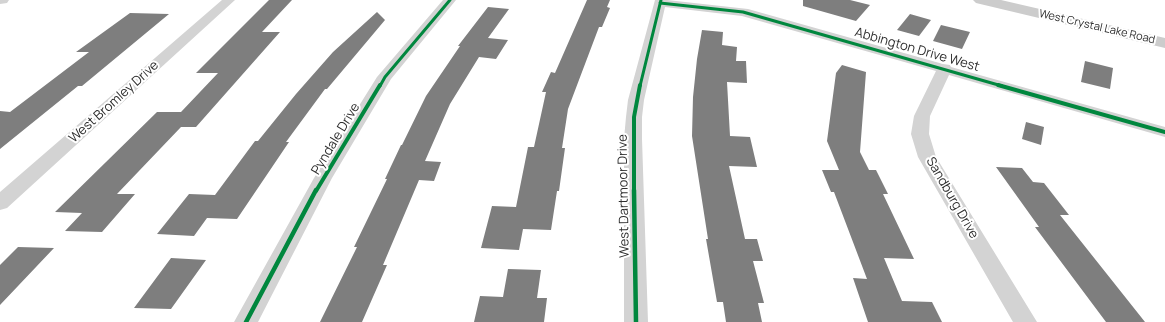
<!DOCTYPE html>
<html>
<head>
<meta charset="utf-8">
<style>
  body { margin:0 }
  canvas { display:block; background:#fff }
</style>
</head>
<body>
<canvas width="1165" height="322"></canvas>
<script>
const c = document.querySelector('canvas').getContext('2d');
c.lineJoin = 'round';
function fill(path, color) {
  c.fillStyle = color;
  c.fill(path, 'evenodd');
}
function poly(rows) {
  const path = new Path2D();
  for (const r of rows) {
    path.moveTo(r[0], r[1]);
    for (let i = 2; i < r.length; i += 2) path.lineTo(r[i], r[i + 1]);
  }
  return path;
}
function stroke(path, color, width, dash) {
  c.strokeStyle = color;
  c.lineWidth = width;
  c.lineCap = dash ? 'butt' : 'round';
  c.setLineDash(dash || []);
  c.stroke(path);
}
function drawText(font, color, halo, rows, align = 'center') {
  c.font = font + ' Manrope,sans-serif';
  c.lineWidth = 4;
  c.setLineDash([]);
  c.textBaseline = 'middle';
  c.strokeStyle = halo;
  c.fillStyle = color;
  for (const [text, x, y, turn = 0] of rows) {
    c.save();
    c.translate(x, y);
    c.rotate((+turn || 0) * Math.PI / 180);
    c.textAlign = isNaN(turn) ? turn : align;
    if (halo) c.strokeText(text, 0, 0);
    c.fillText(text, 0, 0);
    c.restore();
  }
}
fill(poly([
  [269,0,292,0,262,32,280,32,196,127,181,127,117,194,135,194,102,232,65,231,82,213,55,212,157,112,181,112,218,73,196,73],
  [587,0,610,0,607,7,610,8,602,27,599,27,568,109,562,148,565,148,559,191,557,191,551,230,523,229,519,250,481,248,492,206,516,207,528,147,534,147,546,92,542,92,551,72,555,73],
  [803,0,850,0,870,5,856,21,803,6],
  [488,7,509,9,488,38,508,40,496,59,479,57,450,104,425,161,441,162,434,181,419,180,383,265,387,265,362,322,320,322,357,247,354,247,387,179,385,179,401,145,402,145,426,96,460,46,458,46],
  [377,12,385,20,327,89,325,89,286,142,289,142,237,219,207,218,194,236,157,234,189,194,215,195,255,141,258,141,296,94,333,52],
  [130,13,169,14,82,86,78,86,0,149,0,111,10,112,89,52,76,52],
  [910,14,931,20,919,36,897,30],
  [941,25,970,32,962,49,933,41],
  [702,30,723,32,722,45,737,47,736,61,746,61,747,83,727,82,730,136,750,137,757,167,729,166,745,239,757,239,763,261,753,261,764,303,758,303,762,322,726,322,723,302,717,302,706,239,708,239,692,136,693,97,697,59],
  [1085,61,1113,68,1110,89,1081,82],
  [842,65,866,72,860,152,869,170,876,170,888,194,883,194,914,259,884,258,902,301,932,302,942,322,868,322,853,278,867,279,834,192,831,192,822,170,839,170,827,141,836,73],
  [1026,122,1044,127,1041,145,1022,139],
  [996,167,1022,168,1033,182,1044,183,1069,215,1060,215,1145,322,1106,322,1035,227,1039,227],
  [18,247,54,248,0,305,0,265],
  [171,258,206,260,171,309,134,308],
  [508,269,541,270,537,298,547,298,544,322,474,322,480,296,503,297]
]), '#7e7e7e');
fill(poly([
  [0,0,9,0,7,3,0,4,0,0],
  [222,0,235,0,7,208,0,210,0,192,222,0],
  [443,0,456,0,391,79,332,178,258,322,234,322,314,178,377,77,443,0],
  [655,0,667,0,748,9,943,64,950,65,951,67,1165,127,1165,137,949,75,930,116,929,134,936,157,1037,322,1013,322,918,157,911,134,914,116,936,71,742,16,665,7,644,100,642,117,642,139,648,322,624,322,624,139,626,117,628,100,655,0]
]), '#d3d3d3');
fill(poly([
  [973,0,1001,0,1165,38,1165,48,976,3,973,0]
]), '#ccc');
stroke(poly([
  [660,3,743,12,1002,86],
  [380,86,385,77,450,0],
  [640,86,661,0]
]), '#00873e', 3);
stroke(poly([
  [998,85,1165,132],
  [316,191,380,85],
  [634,191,634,117,640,85]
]), '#00873e', 4);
stroke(poly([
  [634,190,636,322],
  [246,322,316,190]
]), '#00873e', 4.5);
drawText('11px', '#2e2e2e', '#fff', [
  ["West Crystal Lake Road",1097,27,13]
]);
drawText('13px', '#2e2e2e', '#fff', [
  ["Abbington Drive West",917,50,16],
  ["West Bromley Drive",114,102,-42],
  ["Pyndale Drive",336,139,-59],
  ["West Dartmoor Drive",624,196,-91],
  ["Sandburg Drive",952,198,60]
]);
</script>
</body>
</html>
